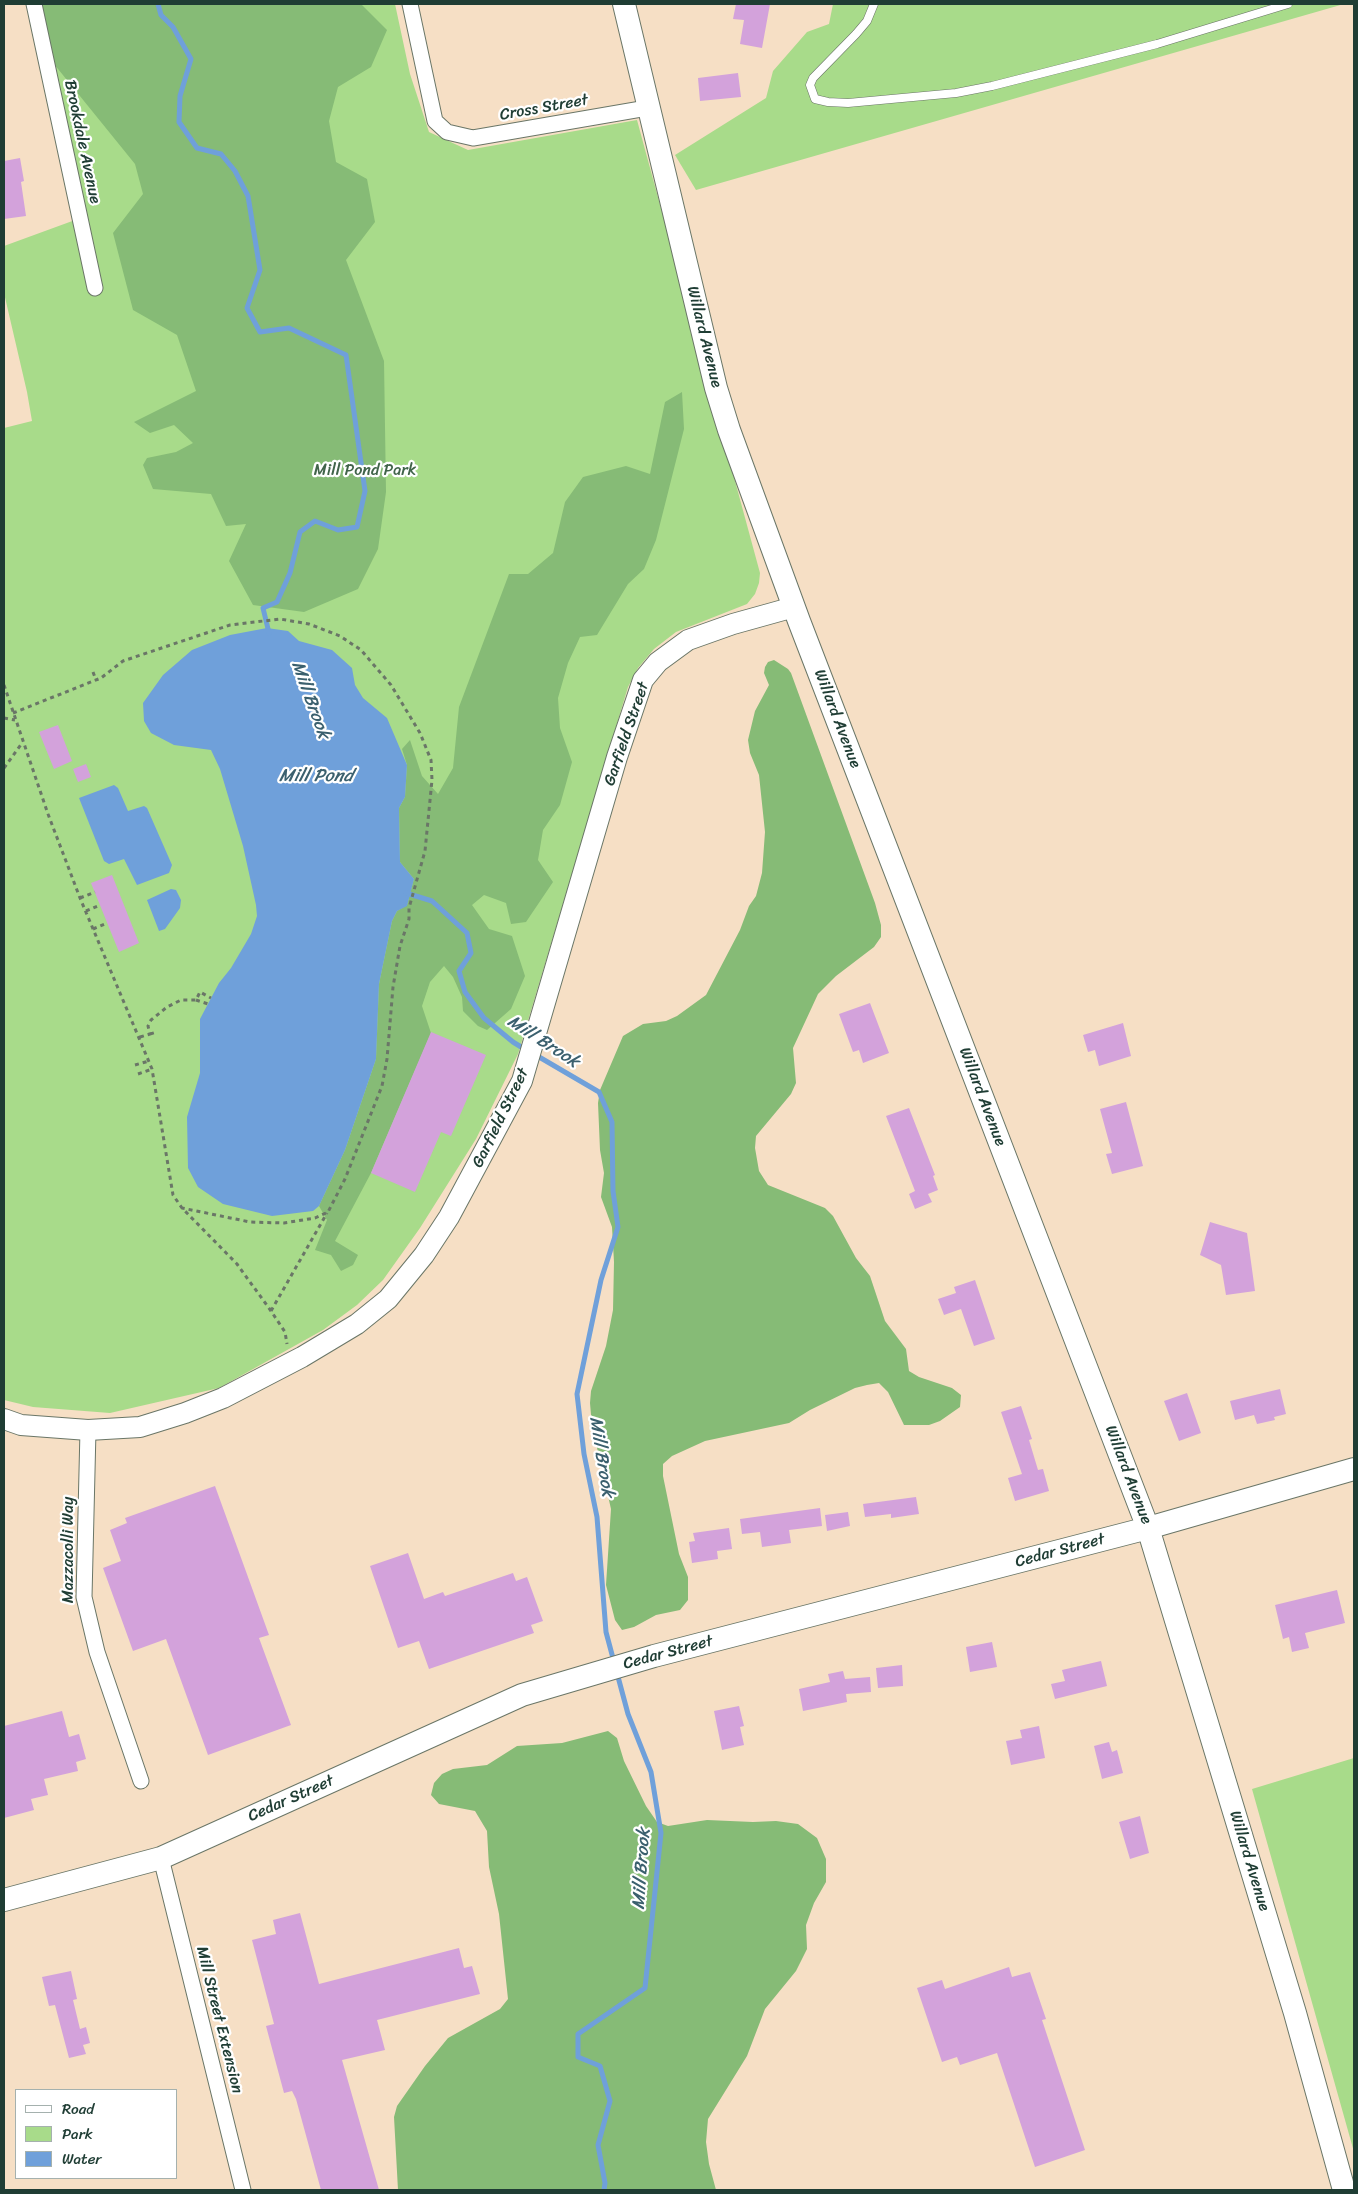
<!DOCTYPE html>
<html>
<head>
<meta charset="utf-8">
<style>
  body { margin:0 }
  #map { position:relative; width:1358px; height:2194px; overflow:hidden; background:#f6dfc5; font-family:Sriracha,sans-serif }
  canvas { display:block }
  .frame { position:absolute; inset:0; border:5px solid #1f3d34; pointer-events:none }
  .legend { position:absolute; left:15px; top:2089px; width:162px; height:90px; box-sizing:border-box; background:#fff; border:1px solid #a5b1ae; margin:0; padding:6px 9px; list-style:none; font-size:15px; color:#1f3d34 }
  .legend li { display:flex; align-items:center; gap:10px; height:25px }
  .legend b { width:25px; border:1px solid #a5b1ae }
</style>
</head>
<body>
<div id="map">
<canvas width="1358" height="2194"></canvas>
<div class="frame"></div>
<ul class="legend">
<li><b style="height:6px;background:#fff"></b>Road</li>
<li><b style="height:14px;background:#a8db8a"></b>Park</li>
<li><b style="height:14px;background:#6fa0da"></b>Water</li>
</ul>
</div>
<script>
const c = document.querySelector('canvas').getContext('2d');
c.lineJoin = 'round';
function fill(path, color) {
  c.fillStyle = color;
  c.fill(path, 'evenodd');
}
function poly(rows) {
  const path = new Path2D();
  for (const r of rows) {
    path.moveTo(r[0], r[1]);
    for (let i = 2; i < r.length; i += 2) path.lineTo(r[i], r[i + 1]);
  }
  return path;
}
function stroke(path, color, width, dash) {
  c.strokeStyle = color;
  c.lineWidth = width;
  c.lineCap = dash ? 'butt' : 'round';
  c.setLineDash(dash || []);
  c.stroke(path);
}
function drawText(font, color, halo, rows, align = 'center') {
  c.font = font + ' Sriracha,sans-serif';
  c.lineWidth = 4.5;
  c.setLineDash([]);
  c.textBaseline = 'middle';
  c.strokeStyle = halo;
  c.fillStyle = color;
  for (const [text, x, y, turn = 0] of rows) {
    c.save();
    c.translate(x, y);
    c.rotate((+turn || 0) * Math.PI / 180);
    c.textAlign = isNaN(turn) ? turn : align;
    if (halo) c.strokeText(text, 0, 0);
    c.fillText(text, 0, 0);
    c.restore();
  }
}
fill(poly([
  [42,4,395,4,410,74,429,132,468,150,637,120,760,573,759,583,755,594,747,604,676,632,654,649,638,668,628,687,518,1054,476,1139,420,1228,383,1280,357,1305,323,1330,219,1388,110,1413,33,1407,4,1400,4,428,32,421,27,392,4,293,4,246,86,216],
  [833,4,1344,4,696,190,675,155,766,98,773,71,807,32,829,24],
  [1354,1758,1354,2152,1252,1789]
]), '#a8db8a');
fill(poly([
  [42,4,361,4,387,30,371,67,338,87,329,121,336,162,367,179,375,222,346,260,384,361,386,492,378,549,358,589,304,612,253,605,229,561,246,524,226,526,211,494,153,489,143,465,147,458,176,452,193,443,174,425,150,433,134,422,196,391,177,335,133,310,113,233,143,194,135,164,54,64],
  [682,392,684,429,656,540,644,569,628,584,597,635,580,637,568,663,558,698,560,728,572,762,560,805,543,830,538,860,553,882,526,922,511,924,506,903,484,895,472,905,489,929,512,936,525,976,511,1009,487,1030,478,1026,463,1011,462,997,453,977,444,966,430,982,422,1006,431,1033,371,1173,335,1241,358,1255,353,1265,341,1271,331,1255,315,1250,327,1220,319,1206,345,1150,376,1059,379,984,392,921,397,911,407,905,414,879,400,862,399,808,405,797,407,765,402,749,410,740,422,776,438,794,453,768,459,707,509,574,528,574,553,553,565,502,583,477,626,466,650,474,665,402],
  [774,660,788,669,791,673,875,903,881,925,881,937,874,947,836,976,818,994,793,1048,796,1083,791,1094,756,1136,755,1148,759,1171,768,1185,825,1208,833,1216,856,1258,870,1276,885,1321,906,1349,909,1371,919,1377,952,1388,961,1395,960,1407,940,1421,929,1425,904,1425,888,1392,879,1383,867,1385,855,1388,810,1410,789,1423,705,1441,672,1456,663,1464,663,1476,679,1554,688,1577,688,1600,680,1610,656,1615,634,1627,622,1630,615,1620,606,1585,611,1509,592,1426,590,1403,591,1391,606,1346,613,1310,614,1262,612,1227,601,1197,604,1173,600,1150,598,1103,600,1090,623,1036,643,1024,666,1021,677,1016,706,995,740,930,749,906,756,896,762,873,765,832,759,775,750,753,748,740,755,711,769,685,764,673,765,667,768,662],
  [608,1731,617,1738,624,1761,646,1806,657,1822,668,1826,707,1820,753,1822,776,1821,798,1824,817,1838,826,1859,826,1882,814,1903,806,1925,807,1949,796,1971,765,2009,747,2056,708,2119,706,2142,709,2164,716,2190,398,2190,394,2117,397,2106,425,2066,448,2038,500,2009,508,1999,499,1914,489,1867,487,1831,475,1811,439,1804,431,1795,434,1783,442,1774,453,1769,487,1765,517,1746,562,1743]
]), '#86bb76');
fill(poly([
  [267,628,288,631,299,641,332,650,352,668,355,685,363,698,387,718,407,765,405,797,399,808,400,862,414,879,407,906,397,911,392,921,379,984,376,1059,345,1150,319,1206,313,1211,272,1216,223,1204,198,1187,188,1168,187,1117,200,1073,200,1019,219,983,231,968,251,934,257,916,256,905,243,846,220,769,211,750,174,745,151,733,144,721,143,703,163,675,192,650,230,635],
  [114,785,118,788,128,811,144,806,147,808,172,865,169,873,137,885,124,859,109,864,104,861,79,798],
  [171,889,176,890,181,900,180,908,165,929,159,931,147,900]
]), '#6fa0da');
stroke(poly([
  [158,4,161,15,173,27,191,59,180,96,179,122,197,148,221,154,235,171,248,196,260,270,247,308,260,332,289,328,346,355,365,491,357,527,338,530,315,521,300,532,290,573,277,602,263,608,269,633],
  [406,893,432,901,467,933,471,953,459,971,465,992,484,1018,513,1042,526,1050],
  [534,1054,599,1092,612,1122,613,1191,618,1227,601,1280,577,1394,584,1454,597,1517,606,1632,614,1662],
  [604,2190,605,2183,598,2145,610,2101,600,2066,578,2057,578,2034,645,1988,661,1833,651,1772,628,1714,617,1673]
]), '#6fa0da', 5);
fill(poly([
  [736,4,770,4,762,48,740,44,744,20,733,19],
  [738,73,741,97,700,101,698,78],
  [20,158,24,181,21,182,26,216,4,219,4,161],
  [58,725,72,761,54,769,39,732],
  [86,764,91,777,78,782,73,769],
  [112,875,139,943,119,952,91,883],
  [870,1003,889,1053,863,1063,859,1050,853,1052,839,1014],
  [1123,1023,1131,1056,1099,1066,1095,1050,1088,1052,1083,1035],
  [431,1032,486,1055,451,1136,441,1132,415,1192,371,1173],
  [1126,1102,1143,1166,1112,1174,1106,1154,1112,1153,1100,1109],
  [909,1108,935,1175,933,1176,938,1190,928,1194,932,1202,915,1209,909,1194,915,1191,886,1116],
  [1210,1222,1247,1233,1255,1291,1226,1295,1221,1265,1200,1255],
  [975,1280,995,1339,974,1346,961,1309,944,1315,938,1299,956,1293,954,1287],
  [1280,1389,1286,1414,1274,1417,1275,1420,1257,1424,1254,1415,1235,1420,1230,1401],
  [1187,1393,1201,1433,1179,1441,1164,1401],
  [1021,1406,1032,1439,1029,1440,1038,1470,1043,1469,1049,1491,1015,1501,1008,1478,1022,1474,1001,1412],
  [215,1486,269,1635,259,1638,291,1725,208,1755,166,1639,133,1651,103,1568,121,1561,110,1530,127,1523,125,1518],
  [916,1497,919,1514,891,1518,891,1514,865,1517,863,1504],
  [820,1508,822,1526,789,1530,791,1543,762,1547,760,1532,742,1534,740,1519],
  [848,1512,850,1526,827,1531,825,1515],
  [729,1528,732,1549,717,1551,718,1559,692,1563,689,1542,695,1541,693,1533],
  [408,1553,424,1599,443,1592,445,1596,513,1573,516,1581,527,1577,543,1621,531,1625,534,1633,429,1669,419,1641,398,1648,370,1566],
  [1337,1590,1345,1623,1305,1633,1309,1648,1292,1652,1289,1637,1283,1639,1275,1605],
  [992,1642,997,1667,970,1672,966,1647],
  [1101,1661,1107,1686,1055,1699,1051,1684,1065,1681,1062,1670],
  [902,1665,903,1686,878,1688,876,1668],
  [843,1671,845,1679,870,1677,871,1692,846,1694,847,1702,803,1711,799,1689,830,1682,828,1674],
  [739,1706,744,1726,740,1727,744,1745,722,1750,714,1711],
  [62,1711,69,1737,79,1734,86,1759,76,1762,78,1771,44,1779,48,1795,31,1799,34,1810,4,1818,4,1726],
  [1039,1726,1045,1758,1011,1765,1006,1741,1022,1738,1020,1730],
  [1109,1742,1112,1752,1117,1750,1123,1773,1102,1779,1094,1746],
  [1140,1816,1149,1853,1130,1859,1119,1822],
  [300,1913,319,1984,459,1948,464,1968,472,1966,480,1994,377,2020,385,2050,342,2060,379,2190,321,2190,296,2099,292,2091,284,2093,266,2026,274,2024,252,1940,276,1934,273,1920],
  [1009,1967,1012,1977,1030,1972,1046,2019,1042,2020,1085,2150,1035,2167,997,2053,960,2065,957,2057,942,2062,917,1988,942,1980,945,1989],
  [71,1971,77,1999,73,2000,80,2029,86,2027,90,2043,83,2045,86,2054,69,2058,55,2005,49,2006,42,1977]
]), '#d3a2db');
const service = poly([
  [874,4,867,21,856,34,813,78,810,85,815,99,828,102,848,103,956,93,992,86,1157,44,1288,4]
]);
const minor = poly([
  [34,4,95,288],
  [410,4,435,121,447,132,473,138,647,108],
  [88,1430,84,1597,97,1652,141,1781],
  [161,1858,243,2190]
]);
const tertiary = poly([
  [4,1419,21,1425,88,1430,140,1427,185,1413,223,1398,302,1357,357,1324,388,1299,424,1255,449,1217,522,1081,617,757,643,680,658,662,688,640,733,624,794,607]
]);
const secondary = poly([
  [624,4,716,388,729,430,799,621,1148,1528,1295,2013,1344,2190],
  [4,1900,161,1858,522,1695,654,1656,1148,1528,1354,1469]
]);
stroke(service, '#6a7667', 9);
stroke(minor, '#6a7667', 17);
stroke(tertiary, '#6a7667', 22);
stroke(secondary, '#6a7667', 24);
stroke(poly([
  [93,672,96,680],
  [4,685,48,814,80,898,152,1069,173,1195,182,1208,237,1264,271,1311,285,1332,287,1344],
  [13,713,101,678,123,661,230,625,280,619,309,624,340,636,361,650,391,685,420,733,431,760,432,780,425,851,409,908,409,919,400,946,393,987,387,1059,382,1086,345,1179,328,1212,315,1218,284,1223,250,1222,182,1208],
  [4,718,15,720],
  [4,768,22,743],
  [80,898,95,892],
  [86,911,100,905],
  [93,929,107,923],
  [196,1000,208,1004],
  [150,1034,157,1032],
  [140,1037,150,1034,148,1026,151,1020,167,1007,181,1000,196,1000,200,992,211,998],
  [135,1065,149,1061],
  [138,1074,152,1069],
  [271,1311,327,1213]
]), '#6a7667', 3, [4, 4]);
stroke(service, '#fff', 8);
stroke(minor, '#fff', 15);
stroke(tertiary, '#fff', 20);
stroke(secondary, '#fff', 22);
drawText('16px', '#1f3d34', '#fff', [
  ["Cross Street",544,108,-10],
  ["Brookdale Avenue",82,142,78],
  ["Willard Avenue",704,337,76],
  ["Willard Avenue",837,719,69],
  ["Garfield Street",627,734,-71],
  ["Willard Avenue",982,1097,69],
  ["Garfield Street",501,1118,-64],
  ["Willard Avenue",1128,1475,69],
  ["Mazzacolli Way",69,1550,-90],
  ["Cedar Street",1060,1551,-15],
  ["Cedar Street",668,1653,-15],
  ["Cedar Street",291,1799,-24],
  ["Willard Avenue",1249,1861,73],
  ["Mill Street Extension",219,2020,76]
]);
drawText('16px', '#41644a', '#fff', [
  ["Mill Pond Park",365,471]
]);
drawText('italic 18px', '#3b606e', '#fff', [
  ["Mill Brook",310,700,70],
  ["Mill Pond",316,776],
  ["Mill Brook",543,1042,33],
  ["Mill Brook",601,1457,81],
  ["Mill Brook",642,1869,-86]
]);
</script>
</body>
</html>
